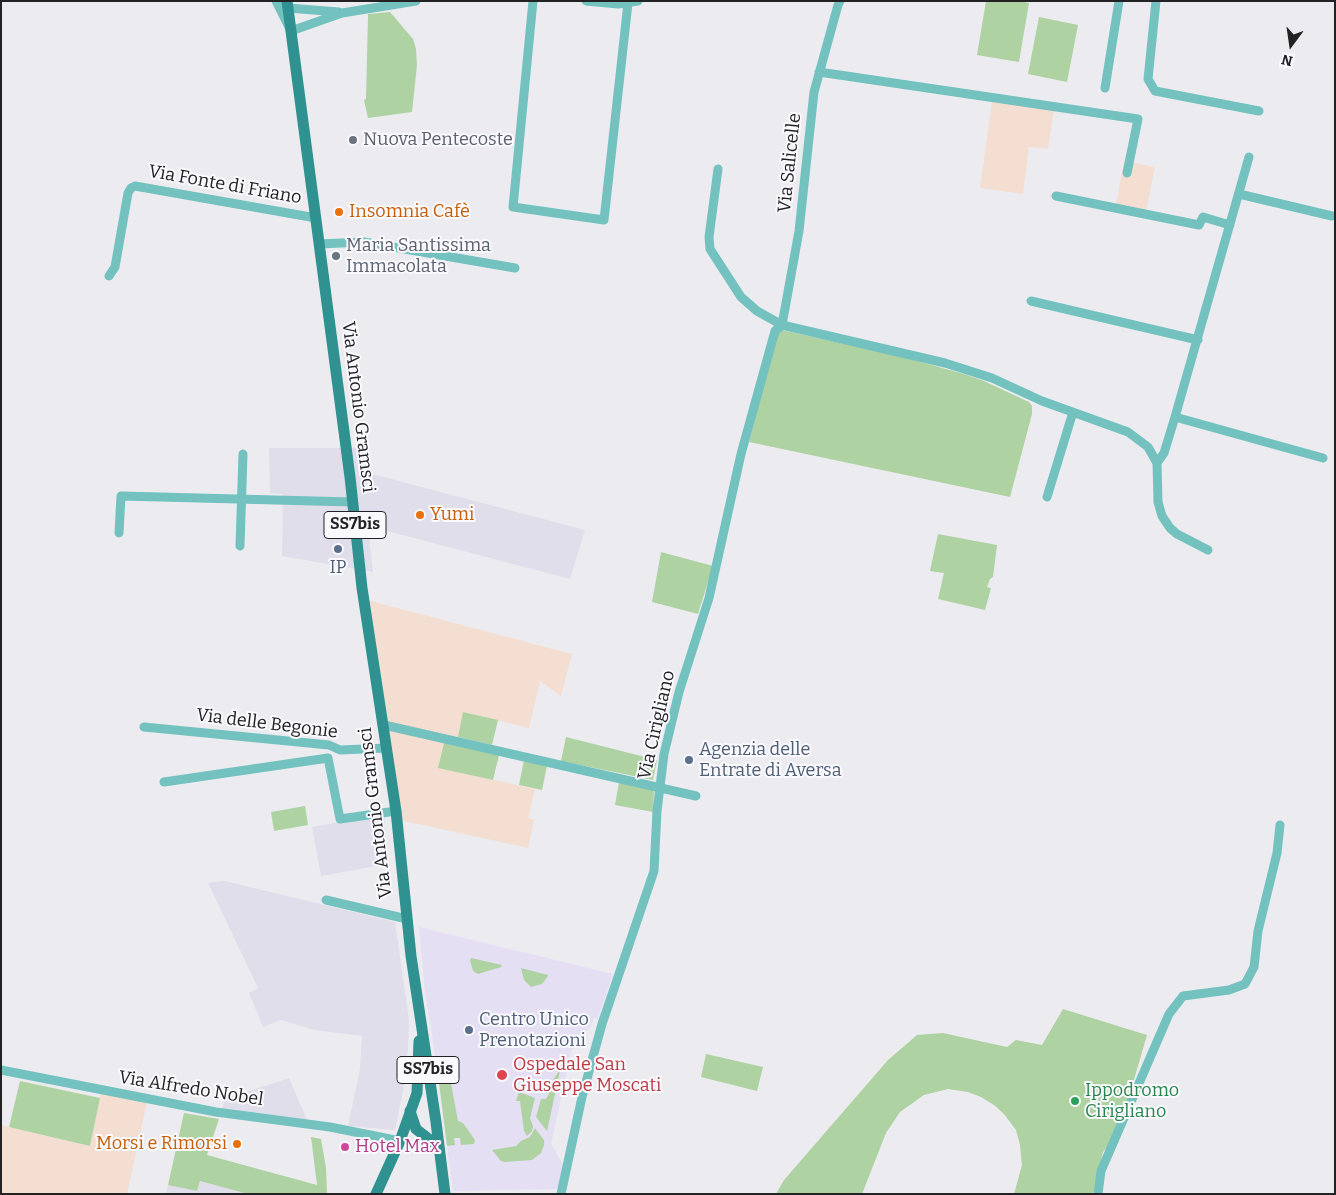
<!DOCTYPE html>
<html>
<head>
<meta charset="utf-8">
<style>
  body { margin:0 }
  #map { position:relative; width:1336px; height:1195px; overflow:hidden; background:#ececf0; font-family:Bitter,serif }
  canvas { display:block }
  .frame { position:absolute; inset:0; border:2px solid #222123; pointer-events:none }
  .north { position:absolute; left:1266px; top:20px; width:50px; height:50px; -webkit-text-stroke:4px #f9f9fe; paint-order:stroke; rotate:194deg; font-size:14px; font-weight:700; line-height:20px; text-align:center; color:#222123 }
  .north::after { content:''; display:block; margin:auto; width:18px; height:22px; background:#222123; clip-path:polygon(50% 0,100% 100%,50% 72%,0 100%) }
</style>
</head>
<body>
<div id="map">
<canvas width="1336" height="1195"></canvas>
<div class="frame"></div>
<div class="north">N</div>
</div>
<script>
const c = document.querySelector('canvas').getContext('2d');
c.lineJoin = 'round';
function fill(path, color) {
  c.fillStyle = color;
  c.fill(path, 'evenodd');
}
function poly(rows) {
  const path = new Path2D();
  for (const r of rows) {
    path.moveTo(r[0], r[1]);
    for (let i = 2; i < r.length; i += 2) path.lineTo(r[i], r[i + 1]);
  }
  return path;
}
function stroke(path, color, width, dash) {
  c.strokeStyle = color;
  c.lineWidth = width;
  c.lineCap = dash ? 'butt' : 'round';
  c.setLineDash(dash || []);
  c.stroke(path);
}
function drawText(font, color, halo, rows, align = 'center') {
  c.font = font + ' Bitter,serif';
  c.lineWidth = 4;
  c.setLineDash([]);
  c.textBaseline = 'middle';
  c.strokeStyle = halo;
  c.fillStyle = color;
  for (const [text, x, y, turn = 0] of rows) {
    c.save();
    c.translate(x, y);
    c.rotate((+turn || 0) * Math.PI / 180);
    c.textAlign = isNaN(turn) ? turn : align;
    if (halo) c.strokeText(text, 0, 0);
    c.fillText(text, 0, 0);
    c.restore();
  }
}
fill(poly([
  [269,448,357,448,361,471,585,530,570,579,368,526,373,572,282,556,283,494,270,493],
  [384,814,388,864,321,876,312,827],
  [225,881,395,922,409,1020,408,1048,403,1091,395,1130,348,1126,360,1069,362,1036,314,1030,281,1020,263,1027,249,993,258,988,208,883],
  [289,1078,308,1122,222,1110,224,1099],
  [200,1181,248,1194,166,1194,168,1185,197,1191]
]), '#dfdeea');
fill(poly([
  [993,94,1055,103,1048,149,1029,147,1023,194,980,188],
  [1124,161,1155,167,1146,212,1116,205],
  [367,600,572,654,561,696,540,681,529,728,464,712,456,746,444,744,439,768,535,789,528,818,534,820,528,848,400,820],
  [101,1093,147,1102,127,1194,1,1194,1,1125,90,1146]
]), '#f4ded1');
fill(poly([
  [419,927,613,974,598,1019,594,1018,591,1026,572,1048,551,1144,564,1166,558,1189,453,1191,431,1027,425,993]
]), '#e5dff4');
fill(poly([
  [986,1,1019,1,1029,3,1019,62,977,55],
  [390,12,413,39,416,49,417,65,412,112,368,118,364,100,366,99,368,14],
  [1039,17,1078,25,1067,82,1028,74],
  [782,330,903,357,964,374,984,381,1029,402,1032,406,1032,414,1010,497,749,442,777,335],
  [938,534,997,545,993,577,990,579,987,587,991,588,985,610,938,599,944,573,930,571],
  [661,552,713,566,698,614,652,602],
  [463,712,498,720,492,745,458,737],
  [566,737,657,760,653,780,561,761],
  [444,743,499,755,493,780,438,768],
  [524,760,547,766,542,790,519,785],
  [619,782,654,790,653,812,615,805],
  [305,806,308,825,274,831,271,812],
  [471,958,502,965,501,967,478,974,473,971,470,960],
  [521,968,548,975,548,976,542,984,531,987,524,980],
  [1063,1009,1147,1035,1131,1090,1112,1141,1103,1152,1093,1194,1014,1194,1022,1165,1020,1145,1016,1130,1004,1114,994,1105,981,1097,968,1092,948,1089,924,1095,900,1112,886,1133,862,1194,776,1194,784,1180,888,1060,917,1035,943,1033,1007,1047,1016,1040,1042,1045],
  [706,1054,763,1067,757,1091,701,1077],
  [560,1070,560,1071,547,1131,536,1117,541,1099,546,1099,549,1093,548,1087],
  [440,1073,446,1074,450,1078,458,1121,463,1123,475,1140,474,1144,461,1145,460,1138,454,1138,455,1145,447,1146,438,1074],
  [20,1081,100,1098,90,1146,9,1127],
  [519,1092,535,1098,530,1118,533,1126,532,1131,527,1136,524,1131,520,1101,516,1101],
  [184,1113,219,1119,207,1155,317,1185,311,1137,321,1139,326,1168,327,1194,248,1194,200,1181,197,1191,168,1185],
  [535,1128,544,1140,544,1145,541,1153,532,1160,505,1162,501,1161,492,1150,516,1146,521,1141,530,1137]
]), '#aed2a2');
stroke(poly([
  [276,1,291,31,342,13,416,1],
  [533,1,513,207,604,220,628,3],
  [586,1,618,4,638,1],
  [1156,1,1148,79,1155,91,1259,111],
  [288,8,339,12],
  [819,72,1138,119,1127,173],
  [1105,88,1119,1],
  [718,169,709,237,710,249,741,297,757,311,782,325,945,363,992,378,1042,401,1128,432,1148,447,1157,463],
  [1239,194,1332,216],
  [1056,196,1199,225,1203,217,1230,225],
  [319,244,364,242,515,268],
  [109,276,115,267,128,193,131,188,135,186,316,218],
  [1031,301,1198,340],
  [782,325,799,231,814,92,838,5,840,1],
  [1175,417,1323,458],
  [1047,497,1073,412],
  [119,533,121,496,353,502],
  [240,546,243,454],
  [1208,550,1177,534,1170,528,1162,516,1158,502,1157,463,1164,453,1175,417,1249,157],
  [384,725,696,796],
  [144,727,329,745,340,750,387,748],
  [164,782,328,758,340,819,396,811],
  [326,900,407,919],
  [1,1070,216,1112,330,1127,400,1141],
  [561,1194,582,1097,602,1024,654,871,657,811,664,754,679,692,709,598,741,454,775,331,782,325],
  [1098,1194,1101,1171,1169,1014,1183,996,1229,990,1245,984,1254,967,1258,931,1277,853,1280,825]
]), '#73c2c0', 9);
stroke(poly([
  [287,1,350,477,362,588,396,811,411,956,436,1122,445,1194],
  [410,1111,416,1129,439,1147],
  [376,1194,400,1141,417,1093,419,1041]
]), '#2f9190', 11);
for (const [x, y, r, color] of [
  [353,140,5,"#6b7280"],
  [339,212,5,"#e8710a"],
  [336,256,5,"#6b7280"],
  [420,515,5,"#e8710a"],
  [338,549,5,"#5c6f8a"],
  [689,760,5,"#5c6f8a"],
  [469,1030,5,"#5c6f8a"],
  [502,1075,6,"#e0444e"],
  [1075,1101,5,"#2e9e5b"],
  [237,1144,5,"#e8710a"],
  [345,1147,5,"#d1479c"]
]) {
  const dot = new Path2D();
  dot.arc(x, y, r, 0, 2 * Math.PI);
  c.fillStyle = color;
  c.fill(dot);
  stroke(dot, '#f9f9fe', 2);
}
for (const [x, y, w] of [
  [355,525,62],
  [428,1070,62]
]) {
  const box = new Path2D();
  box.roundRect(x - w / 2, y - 13.5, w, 27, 4);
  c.fillStyle = '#f9f9fe';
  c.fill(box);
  stroke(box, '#222123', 1);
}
drawText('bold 16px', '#222123', null, [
  ["SS7bis",355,525],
  ["SS7bis",428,1070]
]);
drawText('18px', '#5b616d', '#f9f9fe', [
  ["Nuova Pentecoste",363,140],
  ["Maria Santissima",346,246],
  ["Immacolata",346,267]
], 'left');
drawText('18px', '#222123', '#f9f9fe', [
  ["Via Salicelle",790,163,-84],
  ["Via Fonte di Friano",225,185,10],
  ["Via Antonio Gramsci",358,407,83],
  ["Via delle Begonie",267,724,7],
  ["Via Cirigliano",657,725,-77],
  ["Via Antonio Gramsci",376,813,-97],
  ["Via Alfredo Nobel",191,1089,9]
]);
drawText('18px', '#c56008', '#f9f9fe', [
  ["Insomnia Cafè",349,212],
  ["Yumi",430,515],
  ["Morsi e Rimorsi",227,1144,"right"]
], 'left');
drawText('18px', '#4e5e75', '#f9f9fe', [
  ["IP",338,568,"center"],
  ["Agenzia delle",699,750],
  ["Entrate di Aversa",699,771],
  ["Centro Unico",479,1020],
  ["Prenotazioni",479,1041]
], 'left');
drawText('18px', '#be3a42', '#f9f9fe', [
  ["Ospedale San",513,1065],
  ["Giuseppe Moscati",513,1086]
], 'left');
drawText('18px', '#27864d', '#f9f9fe', [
  ["Ippodromo",1085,1091],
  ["Cirigliano",1085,1112]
], 'left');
drawText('18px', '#b23c85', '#f9f9fe', [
  ["Hotel Max",355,1147]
], 'left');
</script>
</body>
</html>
